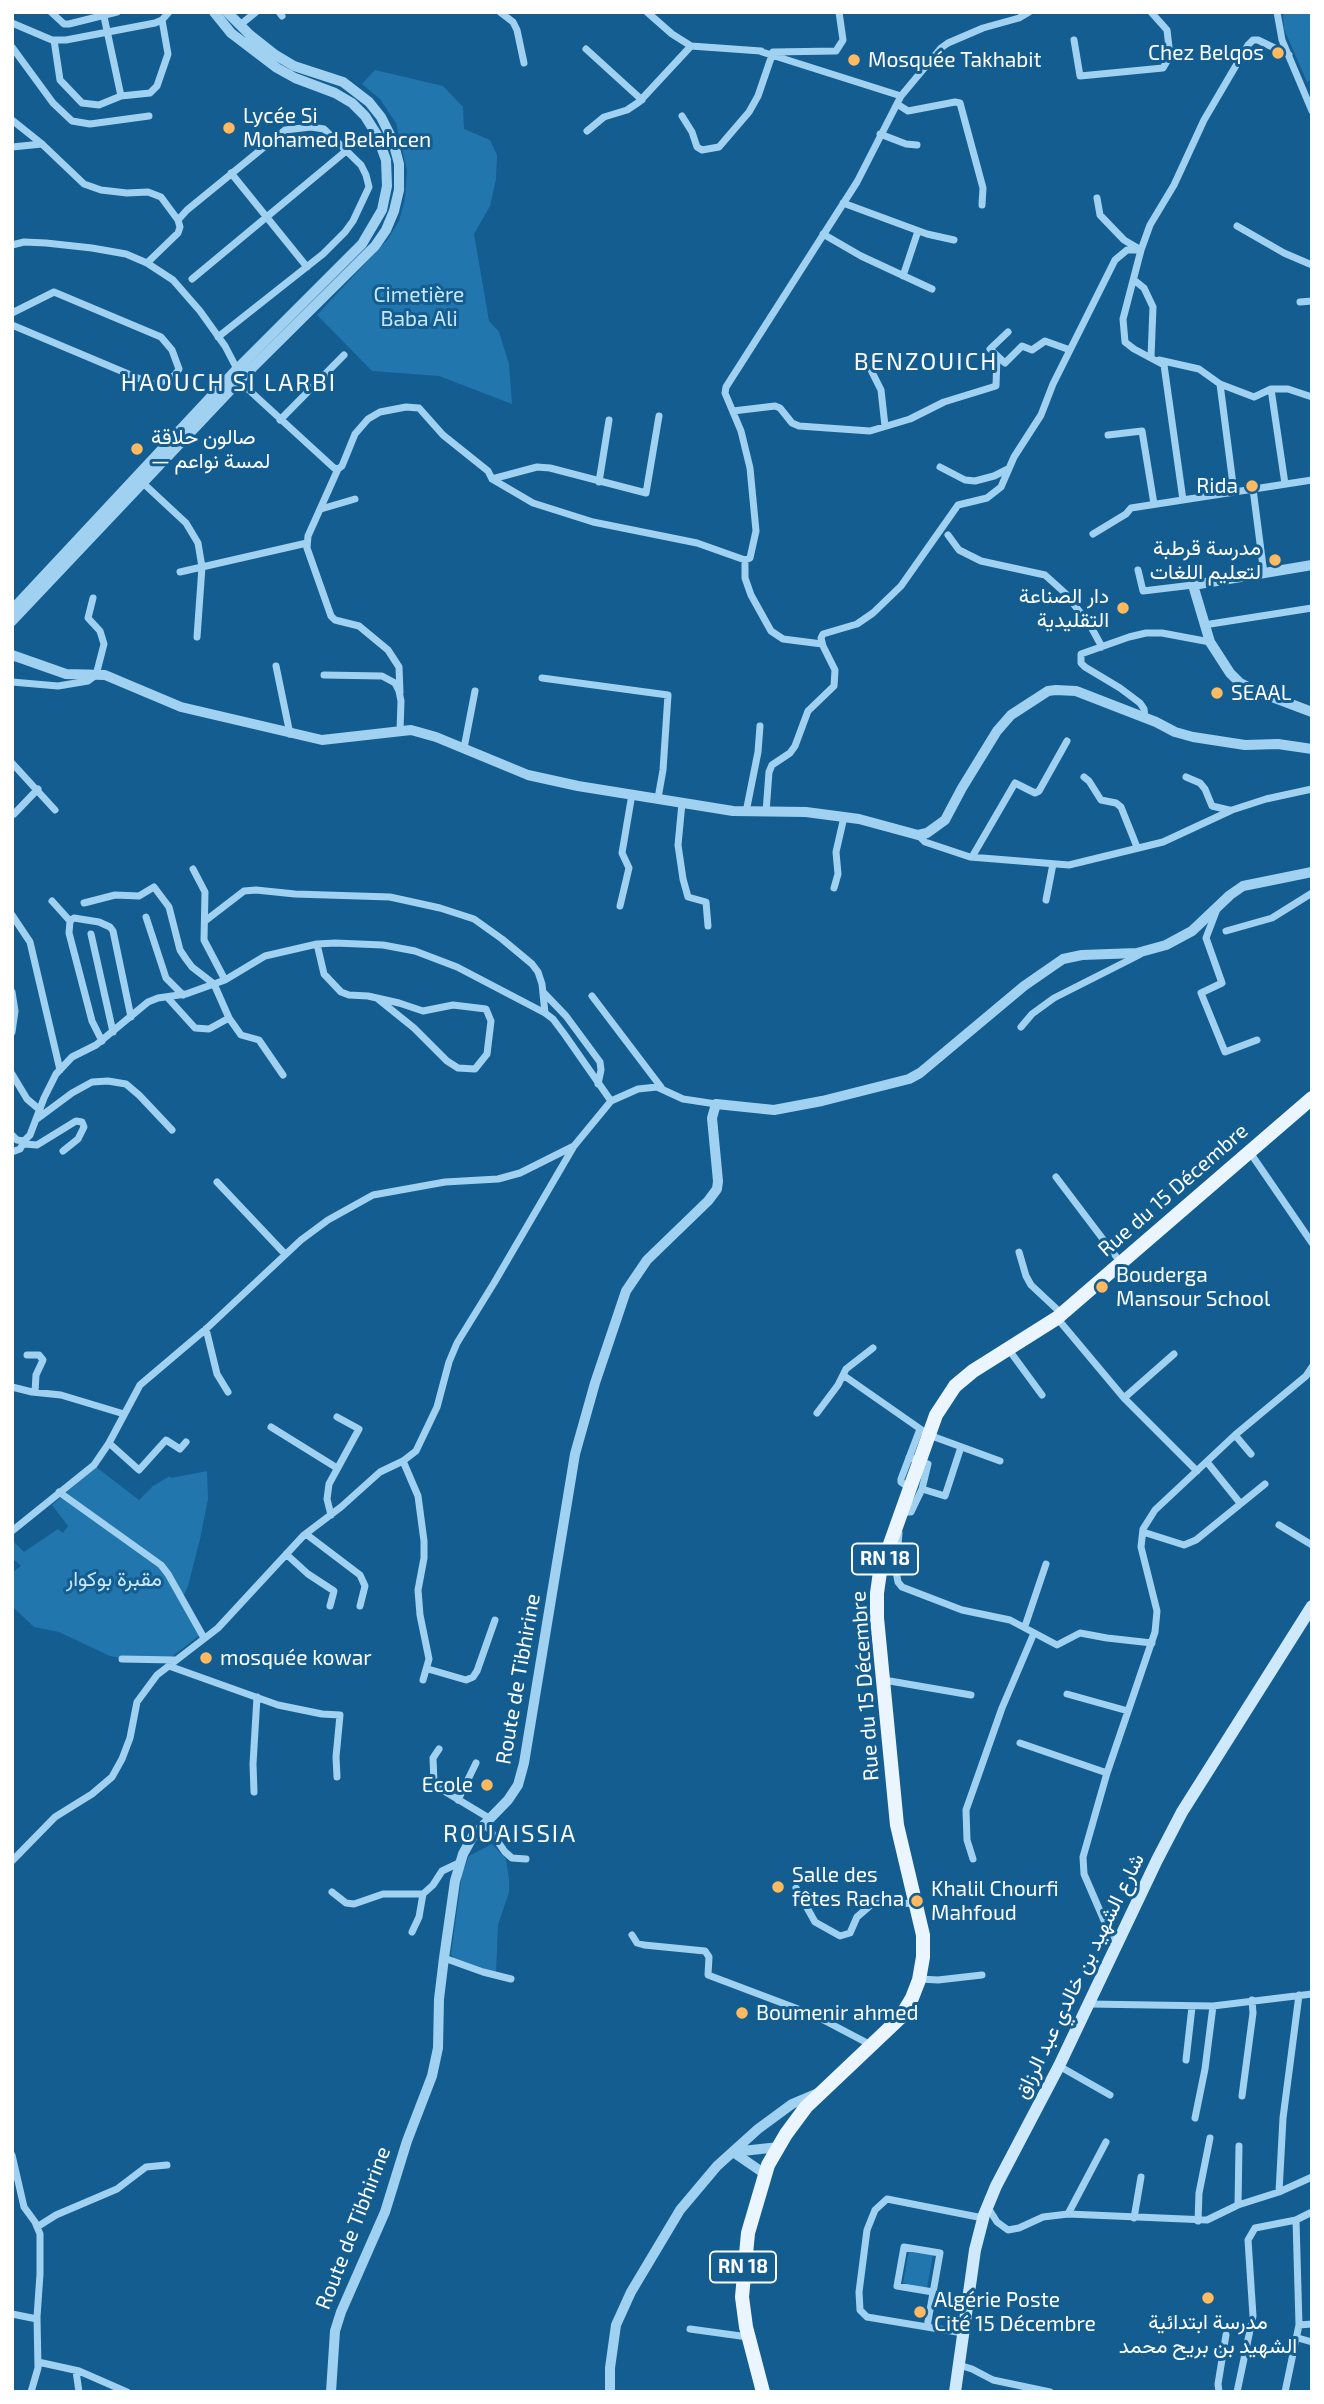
<!DOCTYPE html>
<html>
<head>
<meta charset="utf-8">
<style>
  body { margin:0 }
  #map { position:relative; width:1324px; height:2404px; overflow:hidden; background:#135d91; font-family:"Exo 2",sans-serif }
  canvas { display:block }
  .frame { position:absolute; inset:0; border:14px solid #fff; pointer-events:none }
</style>
</head>
<body>
<div id="map">
<canvas width="1324" height="2404"></canvas>
<div class="frame"></div>
</div>
<script>
const c = document.querySelector('canvas').getContext('2d');
c.lineJoin = 'round';
function fill(path, color) {
  c.fillStyle = color;
  c.fill(path, 'evenodd');
}
function poly(rows) {
  const path = new Path2D();
  for (const r of rows) {
    path.moveTo(r[0], r[1]);
    for (let i = 2; i < r.length; i += 2) path.lineTo(r[i], r[i + 1]);
  }
  return path;
}
function stroke(path, color, width, dash) {
  c.strokeStyle = color;
  c.lineWidth = width;
  c.lineCap = dash ? 'butt' : 'round';
  c.setLineDash(dash || []);
  c.stroke(path);
}
function drawText(font, color, halo, rows, align = 'center') {
  c.font = font + ' "Exo 2",Vazirmatn,sans-serif';
  c.lineWidth = 6;
  c.setLineDash([]);
  c.textBaseline = 'middle';
  c.strokeStyle = halo;
  c.fillStyle = color;
  for (const [text, x, y, turn = 0] of rows) {
    c.save();
    c.translate(x, y);
    c.rotate((+turn || 0) * Math.PI / 180);
    c.textAlign = isNaN(turn) ? turn : align;
    if (halo) c.strokeText(text, 0, 0);
    c.fillText(text, 0, 0);
    c.restore();
  }
}
fill(poly([
  [1283,12,1312,12,1312,80,1307,82,1284,29],
  [375,70,443,86,463,107,464,129,490,140,497,155,496,179,490,206,474,234,489,321,499,332,509,364,512,404,439,376,372,371,317,315,388,239,399,221,405,199,407,170,396,123,380,99,362,84],
  [96,1467,139,1500,153,1486,170,1476,171,1478,207,1471,208,1499,200,1539,188,1586,181,1601,200,1635,170,1658,127,1659,110,1656,59,1632,34,1627,12,1606,12,1573,21,1566,12,1558,12,1540,24,1552,58,1529,63,1533,68,1526,52,1505],
  [492,1844,506,1859,509,1879,509,1892,498,1925,496,1973,454,1959,451,1954,462,1874,469,1856],
  [909,2251,933,2255,927,2288,903,2283]
]), '#2276ae');
stroke(poly([
  [51,12,64,24,69,24,117,12],
  [103,12,121,96],
  [279,12,282,16],
  [500,12,513,22,517,30,524,63],
  [647,12,672,34,691,46,761,51],
  [1277,12,1282,40,1312,111],
  [12,23,52,40,66,40,155,23,162,20,169,12],
  [240,25,256,12],
  [54,40,60,80,82,103,99,105,121,96,150,93,157,86,168,54,162,20],
  [1074,40,1080,76,1163,68,1170,56,1167,30,1151,12],
  [12,47,53,103,72,121,90,124,149,116],
  [586,49,642,100],
  [773,52,836,51,843,40,839,12],
  [901,96,941,48,948,43,983,28,1019,18,1029,12],
  [897,104,908,111,955,102,960,103,983,188,982,205],
  [682,116,692,132,697,147,702,150,719,147,749,112,758,96,772,55],
  [12,120,42,144,84,184,101,190,127,193,148,192,161,197,178,220,180,227,178,233,147,263],
  [587,131,604,117,627,110,639,102,691,46],
  [880,134,906,144,917,145],
  [12,147,42,144],
  [231,173,307,267],
  [843,203,927,234,954,240],
  [178,220,187,210,285,130,311,127,324,129,361,165,366,175,369,187,353,221,345,232,323,254,218,337],
  [1237,226,1284,253,1312,265],
  [823,234,861,256,932,289],
  [12,245,24,242,46,243,92,248,126,254,147,263,173,280,200,311,225,346,237,369],
  [903,276,918,231],
  [192,279,346,151],
  [1134,280,1144,288,1153,307,1151,357],
  [1300,302,1312,301],
  [12,313,54,292,161,337,172,350,179,369,175,375,162,382,152,384,12,325],
  [1008,332,990,349,1005,363,1022,346,1032,350,1045,341,1070,350],
  [1159,360,1199,369,1220,384,1254,397,1271,389,1288,389,1312,397],
  [868,364,881,390,885,426],
  [238,380,334,468,338,469,342,466,355,434,368,419,380,412,406,407,419,408,443,435,488,471,492,479,533,503,593,522,697,543,745,560,750,558,756,531,750,468,741,431,725,393,726,387,857,182,901,96,759,51],
  [1220,384,1234,492],
  [1271,389,1285,484],
  [733,411,775,406,780,408,792,423,799,426,870,431,910,419,944,402,996,386,997,356],
  [280,420,344,355],
  [1108,435,1142,431,1154,504],
  [940,467,965,480,975,481,994,476,1008,469],
  [338,469,308,536,307,548,331,616,335,620,359,626,388,650,399,667,400,693],
  [492,479,537,467,550,468,646,493,659,416],
  [599,482,609,420],
  [143,483,186,523,198,543,202,567,197,637],
  [1253,489,1264,574],
  [1183,500,1164,365,1134,349,1125,342,1123,319,1141,250,1150,225,1174,185,1204,120,1248,45,1253,40,1258,40,1289,55],
  [321,509,355,499],
  [1093,534,1126,514,1131,508,1312,480],
  [948,535,959,550,981,561,1045,575,1065,593,1090,625,1102,647],
  [745,560,745,578,751,595,771,631,783,639,822,644],
  [1138,570,1143,591,1193,585],
  [180,572,307,543],
  [1204,625,1312,608],
  [276,666,290,734],
  [324,675,382,676,395,683,399,691,401,701,400,731],
  [542,678,668,695,663,770,658,798],
  [12,682,58,686,88,681,96,675,104,644,100,631,88,618,93,598],
  [1145,718,1144,709,1140,703,1120,688,1085,667,1081,663,1081,654,1129,637,1146,633,1162,633,1210,642],
  [464,748,475,691],
  [12,763,55,810],
  [1084,777,1089,781,1101,800,1116,803,1121,807,1137,847],
  [1186,777,1200,783,1205,789,1212,806,1229,810],
  [682,803,678,845,683,879,688,897,706,902,708,926],
  [746,812,758,752,760,726],
  [766,812,769,772,772,765,790,753,795,746,808,711,834,686,835,670,823,646,821,638,823,634,857,624,873,613,901,586,958,505,987,498,1001,487,1014,457,1041,415,1053,384,1115,260,1127,250,1141,250,1124,240,1100,215,1097,198],
  [14,814,38,789],
  [918,835,925,842,970,857,1069,865,1163,842,1232,810,1266,799,1312,789],
  [972,857,1015,783,1035,793,1039,791,1067,741],
  [193,869,205,892,204,940,225,980],
  [834,888,838,874,836,852,844,817],
  [1046,900,1053,864],
  [52,901,70,921],
  [84,903,115,895,139,896,154,887,169,907,180,950,186,959,192,967,214,984,229,1018,241,1035,259,1040,283,1075],
  [620,906,629,868,622,853,632,794],
  [1217,909,1206,938,1222,983,1201,993,1225,1052,1257,1040],
  [12,915,30,942,60,1070],
  [146,917,166,978,183,995],
  [205,921,244,891,256,890,295,894,390,897,440,908,474,919,502,939,532,964,538,972,542,984,545,1013],
  [1226,931,1272,918,1312,893],
  [91,934,113,1032],
  [317,944,324,974,341,992,349,995,368,996,399,1003,423,1011,453,1005,486,1009,491,1021,487,1054,475,1069,458,1068,447,1061,414,1028,378,999],
  [12,992,15,1011,12,1032],
  [543,992,566,1016,600,1062,601,1070,598,1084],
  [592,996,661,1087],
  [167,997,195,1028,209,1029,229,1018],
  [1021,1027,1032,1014,1054,998,1139,955],
  [102,1041,92,1021,69,933,70,921,74,918,99,922,110,927,113,931,131,1017],
  [12,1074,27,1099,40,1110],
  [37,1119,72,1093,92,1082,108,1081,126,1084,139,1095,172,1130],
  [12,1135,17,1140,24,1141,30,1135,44,1098,56,1074,72,1057,96,1045,148,1002,158,998,186,994,225,980,265,956,317,944,335,943,383,945,415,951,457,967,545,1013,553,1019,565,1035,611,1101],
  [24,1144,37,1145,76,1121,82,1122,84,1127,78,1139,63,1151],
  [1249,1151,1312,1243],
  [12,1152,20,1149,24,1142],
  [1056,1177,1121,1263],
  [217,1182,285,1254],
  [1019,1252,1026,1276,1031,1285,1062,1314],
  [1057,1318,1124,1398,1197,1471],
  [206,1329,217,1374,228,1392],
  [1009,1350,1042,1395],
  [27,1355,39,1355,43,1360,36,1375,35,1392],
  [843,1375,929,1435,1000,1461],
  [12,1387,32,1392,61,1395,124,1414],
  [1124,1398,1174,1354],
  [817,1413,838,1385,846,1369,873,1348],
  [271,1427,337,1468],
  [1235,1435,1251,1454],
  [109,1443,139,1470,166,1440,180,1449,186,1442],
  [403,1461,418,1496,424,1541,424,1558,418,1590,420,1615,429,1659,423,1680],
  [1207,1462,1240,1503],
  [910,1488,901,1482,901,1479,920,1429],
  [922,1489,945,1496,961,1447],
  [59,1492,161,1565,168,1574,204,1638],
  [902,1512,911,1512,922,1489,928,1464,909,1457],
  [331,1515,327,1499,329,1484,359,1429,337,1417],
  [1279,1525,1312,1545],
  [12,1531,94,1465,109,1443,140,1385,206,1329,301,1240,328,1220,373,1195,445,1182,498,1179,520,1173,574,1146,611,1101,638,1089,657,1087,683,1099,716,1104],
  [1143,1532,1184,1545,1196,1540,1265,1484],
  [899,1533,896,1571,898,1582,902,1587,962,1610,1010,1620,1057,1645,1080,1633,1107,1638,1152,1643],
  [306,1534,360,1575,365,1586,360,1606],
  [286,1554,308,1574,334,1591,330,1606],
  [1025,1626,1046,1564],
  [122,1659,174,1660],
  [169,1666,278,1705,322,1714,340,1715,336,1757,337,1777],
  [428,1669,466,1680,473,1677,477,1671,495,1620],
  [884,1680,971,1695],
  [1067,1694,1128,1711],
  [1020,1743,1107,1773],
  [439,1749,433,1758,434,1782,439,1788,489,1818],
  [254,1792,253,1764,257,1697],
  [458,1800,476,1763],
  [485,1823,505,1852,512,1858,526,1859],
  [973,1859,967,1840,966,1810,1002,1708,1034,1633],
  [12,1861,55,1817,92,1794,112,1777,122,1759,130,1738,137,1702,157,1675,218,1628,304,1535,341,1507,380,1472,403,1461,416,1451,437,1407,449,1362,457,1343,494,1283,574,1146],
  [796,1888,815,1922,840,1936,850,1933,857,1917,880,1897,888,1896,901,1903,916,1904],
  [332,1892,346,1903,354,1904,383,1894,423,1894,433,1885,442,1871,461,1862],
  [412,1932,419,1917,423,1894],
  [632,1935,637,1943,644,1945,705,1951,709,1957,708,1975,814,2015,871,2045],
  [1116,1948,1084,1874,1083,1857,1107,1773,1155,1632,1157,1611,1141,1547,1143,1529,1155,1510,1235,1435,1306,1376,1312,1367],
  [444,1958,483,1972,511,1979],
  [920,1979,938,1980,982,1975],
  [1089,2004,1213,2006,1312,1994],
  [1186,2060,1192,2007],
  [1059,2066,1110,2095],
  [1242,2096,1253,2013,1252,2000],
  [1195,2118,1205,2069,1213,2006],
  [12,2155,24,2207,35,2222,40,2234,40,2274,37,2317,38,2368,31,2392],
  [1279,2192,1283,2118,1299,1995],
  [1238,2205,1239,2146],
  [987,2206,997,2222,1008,2230,1019,2228,1043,2217,1068,2214,1207,2220,1238,2205,1279,2192,1312,2177],
  [1068,2214,1106,2142],
  [1134,2218,1141,2177],
  [1198,2221,1199,2193,1210,2138],
  [37,2227,56,2215,117,2189,146,2167,167,2165],
  [12,2314,37,2319],
  [1299,2325,1312,2324],
  [927,2327,940,2253,904,2247,897,2286,933,2292],
  [690,2329,748,2337],
  [963,2333,867,2317,860,2310,859,2292,867,2230,875,2210,887,2199,983,2218],
  [1298,2338,1312,2342],
  [38,2362,79,2371,127,2392],
  [959,2365,972,2369,993,2380,1050,2392],
  [76,2371,79,2392],
  [1219,2392,1218,2384,1226,2335],
  [1237,2392,1253,2316,1248,2240,1255,2228,1296,2220,1312,2212],
  [1285,2392,1299,2325,1296,2220]
]), '#a0d1f1', 7);
stroke(poly([
  [1312,565,1193,585,1210,642,1230,673,1240,683,1256,691,1312,712],
  [12,610,237,369,362,244,382,210,387,186,386,160,377,135,365,116,352,103,335,93,295,78,277,68,231,33,214,12],
  [12,621,239,381,375,246,386,230,394,211,399,190,399,164,393,141,381,117,369,102,343,82,294,66,274,54,250,35,227,12],
  [12,655,66,674,105,675,181,707,322,740,411,730,436,737,528,775,578,786,733,811,806,812,859,819,918,835,927,833,945,820,962,788,997,731,1011,715,1048,691,1056,690,1076,691,1156,722,1175,732,1193,737,1245,745,1278,744,1312,749],
  [733,2152,779,2147],
  [733,2152,765,2174],
  [331,2392,335,2331,341,2312,385,2212,407,2141,432,2076,438,2048,439,1999,444,1958,455,1881,463,1854,473,1836,508,1800,518,1785,524,1763,575,1454,595,1383,626,1291,647,1260,708,1201,717,1189,718,1181,712,1118,716,1104,774,1110,822,1101,909,1079,920,1073,1024,986,1063,959,1082,955,1137,953,1166,945,1192,931,1230,895,1243,886,1312,872],
  [610,2392,610,2368,616,2325,631,2292,680,2210,717,2166,758,2129,792,2104,818,2093]
]), '#a0d1f1', 10);
stroke(poly([
  [955,2392,975,2250,984,2215,996,2186,1059,2066,1157,1860,1182,1812,1312,1606]
]), '#cee9fc', 12);
stroke(poly([
  [763,2392,746,2327,742,2297,748,2233,768,2165,786,2134,806,2107,900,2018,912,1998,919,1980,923,1957,923,1935,897,1825,877,1618,877,1593,880,1572,936,1415,955,1386,973,1371,1057,1318,1312,1098]
]), '#eaf5ff', 14);
for (const [x, y, r, color] of [
  [1278,53,7,"#ffba60"],
  [854,60,7,"#ffba60"],
  [229,128,7,"#ffba60"],
  [137,449,7,"#ffba60"],
  [1252,486,7,"#ffba60"],
  [1275,560,7,"#ffba60"],
  [1123,608,7,"#ffba60"],
  [1217,693,7,"#ffba60"],
  [1102,1287,7,"#ffba60"],
  [206,1658,7,"#ffba60"],
  [487,1785,7,"#ffba60"],
  [778,1887,7,"#ffba60"],
  [917,1901,7,"#ffba60"],
  [742,2013,7,"#ffba60"],
  [1208,2298,7,"#ffba60"],
  [920,2312,7,"#ffba60"]
]) {
  const dot = new Path2D();
  dot.arc(x, y, r, 0, 2 * Math.PI);
  c.fillStyle = color;
  c.fill(dot);
  stroke(dot, '#135d91', 2.5);
}
for (const [x, y, w] of [
  [885,1559,66],
  [743,2267,66]
]) {
  const box = new Path2D();
  box.roundRect(x - w / 2, y - 15.5, w, 31, 5);
  c.fillStyle = '#135d91';
  c.fill(box);
  stroke(box, '#fff', 2);
}
drawText('bold 19px', '#fff', null, [
  ["RN 18",885,1559],
  ["RN 18",743,2267]
]);
drawText('21px', '#fff', '#135d91', [
  ["Chez Belqos",1264,53,"right"],
  ["Mosquée Takhabit",868,60],
  ["Lycée Si",243,116],
  ["Mohamed Belahcen",243,140],
  ["صالون حلاقة",151,437],
  ["— لمسة نواعم",151,461],
  ["Rida",1238,486,"right"],
  ["مدرسة قرطبة",1261,548,"right"],
  ["لتعليم اللغات",1261,572,"right"],
  ["دار الصناعة",1109,596,"right"],
  ["التقليدية",1109,620,"right"],
  ["SEAAL",1231,693],
  ["Bouderga",1116,1275],
  ["Mansour School",1116,1299],
  ["mosquée kowar",220,1658],
  ["Ecole",473,1785,"right"],
  ["Salle des",792,1875],
  ["fêtes Racha",792,1899],
  ["Khalil Chourfi",931,1889],
  ["Mahfoud",931,1913],
  ["Boumenir ahmed",756,2013],
  ["Algérie Poste",934,2300],
  ["Cité 15 Décembre",934,2324],
  ["مدرسة ابتدائية",1208,2322,"center"],
  ["الشهيد بن بريح محمد",1208,2346,"center"]
], 'left');
drawText('21px', '#c7e7fc', '#135d91', [
  ["Cimetière",419,295],
  ["Baba Ali",419,319],
  ["مقبرة بوكوار",114,1579]
]);
drawText('21px', '#fff', '#135d91', [
  ["Rue du 15 Décembre",1173,1190,-41],
  ["Route de Tibhirine",518,1679,-80],
  ["Rue du 15 Décembre",865,1686,-94],
  ["شارع الشهيد بن خالدي عبد الرزاق",1079,1976,-64],
  ["Route de Tibhirine",353,2228,-69]
]);
c.letterSpacing = '2px';
drawText('24px', '#fff', '#135d91', [
  ["BENZOUICH",926,362],
  ["HAOUCH SI LARBI",229,383],
  ["ROUAISSIA",510,1834]
]);
c.letterSpacing = '0px';
</script>
</body>
</html>
